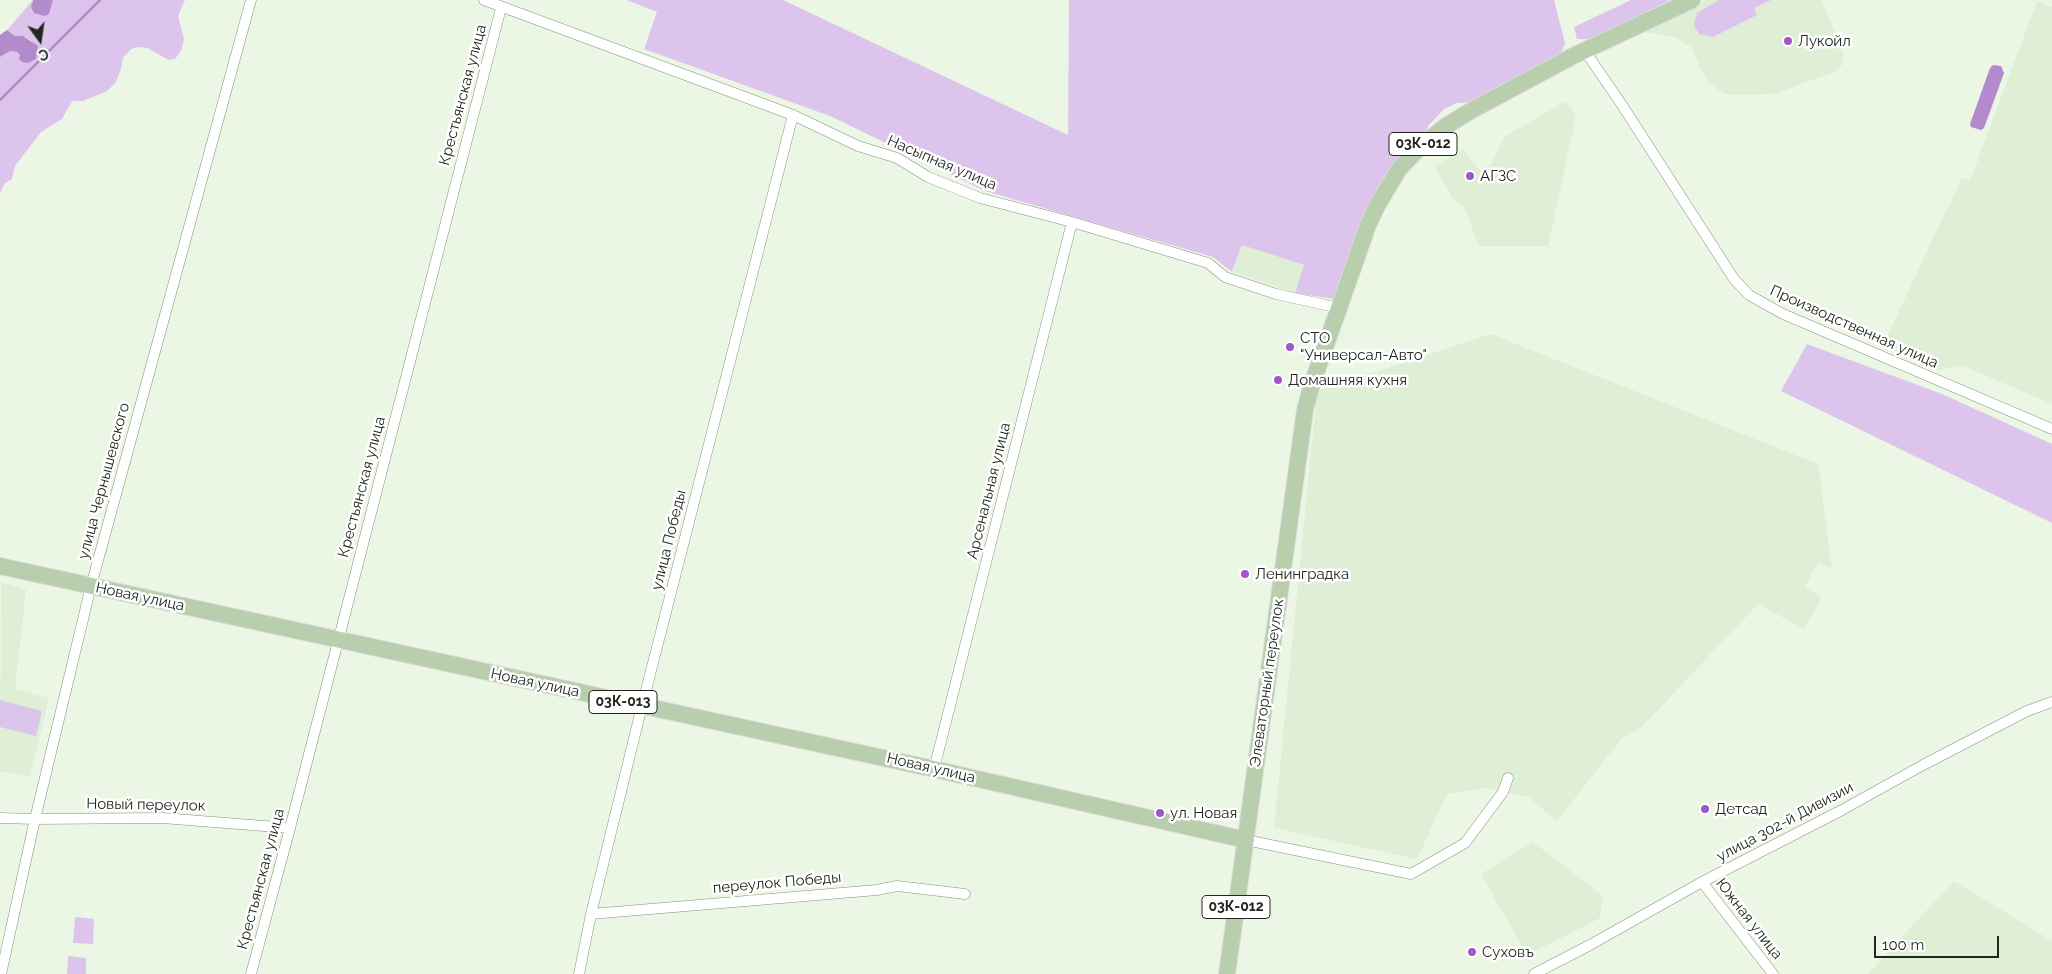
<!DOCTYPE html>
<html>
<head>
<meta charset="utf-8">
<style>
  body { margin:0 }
  #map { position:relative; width:2052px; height:974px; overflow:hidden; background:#ebf7e4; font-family:Raleway,sans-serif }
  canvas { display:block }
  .north { position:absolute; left:15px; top:15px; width:50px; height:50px; -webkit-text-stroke:4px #fff; paint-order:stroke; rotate:166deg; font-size:14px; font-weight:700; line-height:20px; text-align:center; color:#22261f }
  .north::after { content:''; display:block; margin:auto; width:18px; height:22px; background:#22261f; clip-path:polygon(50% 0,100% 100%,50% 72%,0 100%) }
  .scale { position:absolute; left:1874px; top:936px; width:125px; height:22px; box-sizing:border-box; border:2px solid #22261f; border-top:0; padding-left:6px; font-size:15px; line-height:18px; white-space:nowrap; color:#22261f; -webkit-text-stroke:4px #fff; paint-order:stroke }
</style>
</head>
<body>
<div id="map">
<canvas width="2052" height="974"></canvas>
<div class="north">С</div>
<div class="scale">100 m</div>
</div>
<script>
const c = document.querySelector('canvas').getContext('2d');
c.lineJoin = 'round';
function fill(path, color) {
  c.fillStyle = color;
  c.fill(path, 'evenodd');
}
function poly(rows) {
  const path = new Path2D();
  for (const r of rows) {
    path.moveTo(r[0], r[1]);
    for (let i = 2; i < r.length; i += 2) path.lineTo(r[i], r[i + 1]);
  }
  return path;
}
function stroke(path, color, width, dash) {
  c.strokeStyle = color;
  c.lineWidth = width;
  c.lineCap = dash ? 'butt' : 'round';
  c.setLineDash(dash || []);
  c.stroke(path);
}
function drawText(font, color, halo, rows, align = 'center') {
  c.font = font + ' Raleway,sans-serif';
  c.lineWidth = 5;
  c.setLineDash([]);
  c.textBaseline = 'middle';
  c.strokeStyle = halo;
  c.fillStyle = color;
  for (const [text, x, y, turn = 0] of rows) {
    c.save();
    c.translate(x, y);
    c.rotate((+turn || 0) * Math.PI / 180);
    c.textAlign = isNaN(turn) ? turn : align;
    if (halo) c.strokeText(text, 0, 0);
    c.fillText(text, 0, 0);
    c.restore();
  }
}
fill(poly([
  [1705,0,1822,0,1843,54,1844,60,1842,65,1834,72,1774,94,1732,95,1723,93,1709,83,1700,68,1692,48,1675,37,1643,32],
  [2037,1,2052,7,2052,404,1963,366,1938,370,1883,345,1945,213,1950,205,1961,178,1970,181],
  [1566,101,1576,116,1548,246,1479,246,1465,209,1452,198,1435,166,1463,149,1485,177,1504,137],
  [1242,245,1304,265,1295,293,1233,272],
  [1491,334,1818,464,1832,569,1818,562,1805,587,1822,597,1804,629,1758,604,1641,728,1621,739,1557,821,1528,797,1486,788,1447,794,1417,859,1274,828,1317,391],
  [1,582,26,590,15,689,49,698,30,777,0,771],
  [1533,842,1603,896,1600,918,1527,955,1481,874],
  [1954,881,2052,941,2052,974,1868,974]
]), '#deefd5');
fill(poly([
  [33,0,31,7,49,14,53,0,185,0,178,16,184,39,181,51,175,59,169,60,147,48,139,47,131,49,123,58,121,69,116,82,107,91,83,101,72,101,62,119,41,132,15,166,12,179,4,184,0,194,0,208,0,57,10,51,17,52,20,55,32,41,23,36,15,36,7,30],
  [627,0,783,0,1068,135,1069,0,1554,0,1565,43,1562,51,1556,58,1473,102,1457,103,1444,109,1429,125,1334,299,1295,293,1304,265,1242,245,1232,272,1213,257,985,191,830,116,644,49,657,12],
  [1631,0,1670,0,1592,39,1577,39,1574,27],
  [1719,0,1771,0,1754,8,1757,15,1713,37,1699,34,1694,25,1697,13],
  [1807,344,1942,394,2052,444,2052,523,1781,391],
  [0,700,42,711,36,736,0,727],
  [75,917,94,919,93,944,73,943],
  [68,956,86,958,86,974,67,974]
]), '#ddc4ed');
fill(poly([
  [33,0,53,0,49,14,45,16,34,13,31,7],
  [7,30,15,36,23,36,38,46,36,59,28,63,22,62,19,59,20,55,17,52,10,51,0,57,0,35],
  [1993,65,2001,66,2004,73,1984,128,1981,130,1971,127,1970,124,1990,68]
]), '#b38acb');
stroke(poly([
  [0,100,100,0]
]), '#b38acb', 2.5);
const street = poly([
  [484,0,793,115,858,146,897,158,928,177,980,198,1072,222,1208,263,1225,277,1276,294,1339,308],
  [1585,51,1622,105,1734,279,1749,295,1783,314,2052,429],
  [934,769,1072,222],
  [0,818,35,819,162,818,290,828],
  [1246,840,1411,874,1465,843,1503,792,1508,778],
  [1702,882,1773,974],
  [591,914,877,890,897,886,965,894],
  [1,974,35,819,91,586,251,0],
  [251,974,290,828,501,8],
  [579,974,591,914,642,706,793,115],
  [1534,974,1590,945,1702,882,1842,810,1923,765,2027,711,2052,702]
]);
const primary = poly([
  [0,566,934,769,1246,840],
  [1227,974,1305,410,1312,384,1339,308,1368,225,1377,206,1399,169,1421,146,1446,126,1472,110,1573,56,1692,0]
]);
stroke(street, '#85917f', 11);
stroke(primary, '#dcdcdb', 18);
stroke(street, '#fff', 10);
stroke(primary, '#b8ceac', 16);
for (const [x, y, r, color] of [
  [1788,41,5,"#a156c8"],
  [1470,176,5,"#a156c8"],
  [1290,347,5,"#a156c8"],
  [1278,380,5,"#a156c8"],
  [1245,574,5,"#a156c8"],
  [1705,809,5,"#a156c8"],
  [1160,813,5,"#a156c8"],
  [1472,952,5,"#a156c8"]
]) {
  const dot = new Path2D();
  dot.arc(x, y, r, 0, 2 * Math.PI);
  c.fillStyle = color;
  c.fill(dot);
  stroke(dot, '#fff', 2);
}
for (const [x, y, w] of [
  [1423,144,68],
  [623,702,68],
  [1236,907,68]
]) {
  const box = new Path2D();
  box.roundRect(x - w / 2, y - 11.5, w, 23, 4);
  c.fillStyle = '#fff';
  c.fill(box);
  stroke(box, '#22261f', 1);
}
drawText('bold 14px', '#22261f', null, [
  ["03К-012",1423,144],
  ["03К-013",623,702],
  ["03К-012",1236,907]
]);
drawText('15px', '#22261f', '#fff', [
  ["Лукойл",1798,41],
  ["АГЗС",1480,176],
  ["СТО",1300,338],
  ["\"Универсал-Авто\"",1300,355],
  ["Домашняя кухня",1288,380],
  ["Ленинградка",1255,574],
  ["Детсад",1715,809],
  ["ул. Новая",1170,813],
  ["Суховъ",1482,952]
], 'left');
drawText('15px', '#22261f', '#fff', [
  ["Крестьянская улица",463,95,-75],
  ["Насыпная улица",942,163,23],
  ["Производственная улица",1854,327,24],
  ["улица Чернышевского",104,481,-75],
  ["Крестьянская улица",362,487,-75],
  ["Арсенальная улица",989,491,-76],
  ["улица Победы",669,540,-76],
  ["Новая улица",140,597,12],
  ["Новая улица",535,683,12],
  ["Элеваторный переулок",1267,683,-82],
  ["Новая улица",931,768,13],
  ["Новый переулок",146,805,1],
  ["улица 302-й Дивизии",1785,822,-28],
  ["Крестьянская улица",261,879,-75],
  ["переулок Победы",777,883,-5],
  ["Южная улица",1749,919,52]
]);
</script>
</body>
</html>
